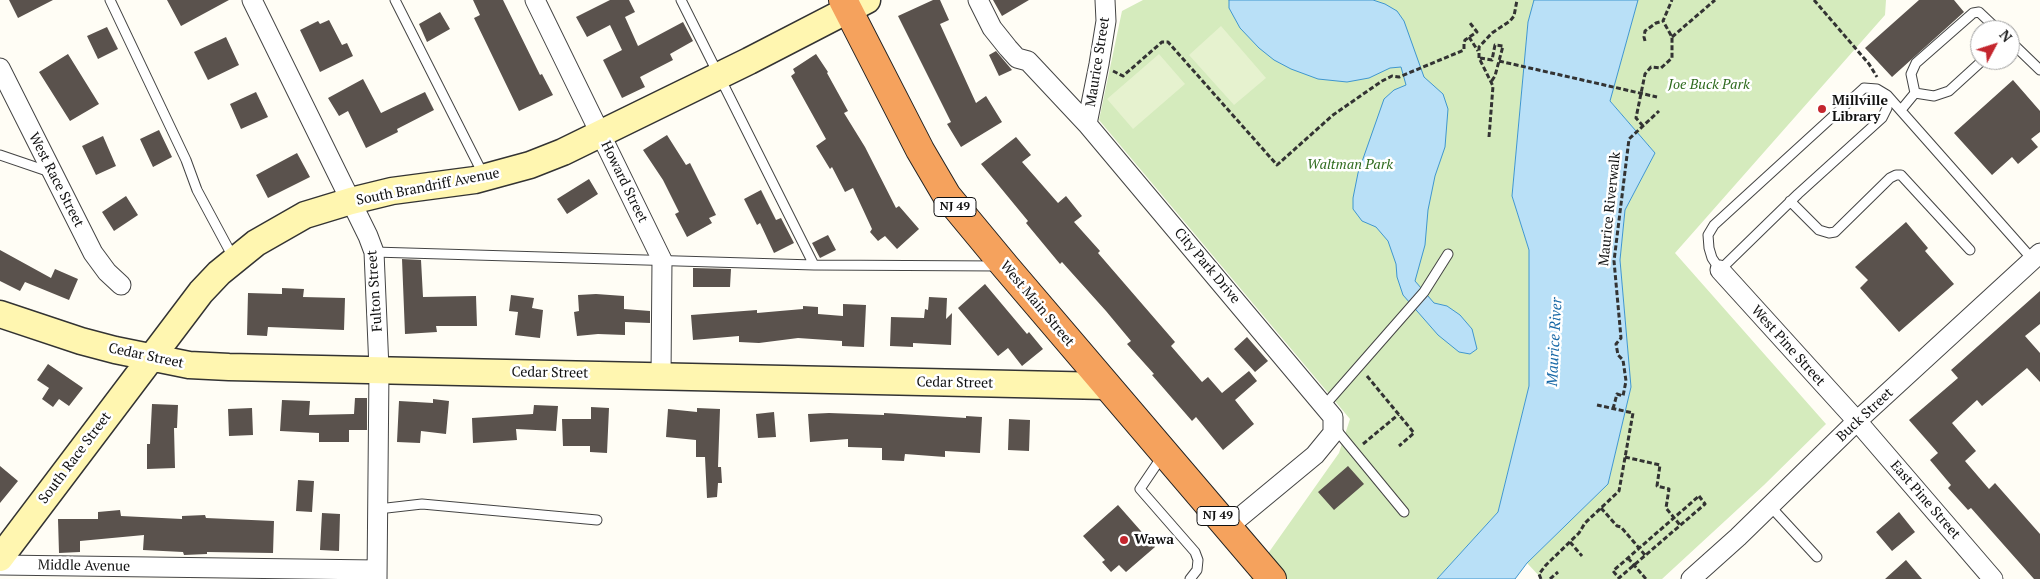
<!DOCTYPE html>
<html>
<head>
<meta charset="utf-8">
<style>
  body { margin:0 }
  #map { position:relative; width:2040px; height:579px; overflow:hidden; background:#fffdf5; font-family:"PT Serif",serif }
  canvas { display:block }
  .north { position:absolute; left:1970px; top:20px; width:50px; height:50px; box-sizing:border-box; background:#fff; border:1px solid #a0a0a0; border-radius:50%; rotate:50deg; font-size:14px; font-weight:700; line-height:20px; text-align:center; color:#111 }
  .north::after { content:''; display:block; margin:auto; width:18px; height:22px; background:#c4262e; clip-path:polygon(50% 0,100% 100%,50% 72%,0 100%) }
</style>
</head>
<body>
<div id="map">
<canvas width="2040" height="579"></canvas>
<div class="north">N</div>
</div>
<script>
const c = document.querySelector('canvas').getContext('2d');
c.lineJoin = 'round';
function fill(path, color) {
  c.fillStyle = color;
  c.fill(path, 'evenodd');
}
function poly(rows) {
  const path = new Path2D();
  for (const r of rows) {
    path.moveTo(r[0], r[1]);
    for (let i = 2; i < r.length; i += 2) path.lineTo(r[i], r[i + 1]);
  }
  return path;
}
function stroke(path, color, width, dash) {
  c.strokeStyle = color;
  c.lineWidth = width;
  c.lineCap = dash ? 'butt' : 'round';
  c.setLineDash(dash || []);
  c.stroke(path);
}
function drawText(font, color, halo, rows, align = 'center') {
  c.font = font + ' "PT Serif",serif';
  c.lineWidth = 5;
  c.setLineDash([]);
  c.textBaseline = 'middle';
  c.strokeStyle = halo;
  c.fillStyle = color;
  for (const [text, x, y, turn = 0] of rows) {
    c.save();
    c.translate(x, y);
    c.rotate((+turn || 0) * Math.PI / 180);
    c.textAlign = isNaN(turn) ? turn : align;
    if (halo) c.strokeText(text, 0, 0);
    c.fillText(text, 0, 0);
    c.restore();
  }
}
fill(poly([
  [1143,0,1534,0,1528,22,1512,196,1529,250,1529,386,1498,512,1437,579,1250,579,1339,453,1350,419,1099,120,1122,11],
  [1638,0,1886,0,1885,15,1675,253,1826,424,1764,485,1662,579,1542,579,1527,563,1608,484,1631,387,1620,260,1625,210,1655,153,1610,101]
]), '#d5ebbd');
fill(poly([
  [1221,26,1266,78,1234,105,1189,55],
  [1159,54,1185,84,1133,129,1107,99]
]), '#e6f2cf');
const water = poly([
  [1229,0,1373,0,1385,4,1397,11,1404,21,1424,77,1443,94,1448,109,1445,147,1435,176,1428,210,1425,245,1415,281,1434,303,1447,306,1460,315,1472,329,1477,349,1470,354,1459,352,1438,335,1403,295,1397,277,1396,264,1388,241,1376,227,1362,221,1353,209,1353,198,1358,173,1384,99,1394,90,1406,85,1401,67,1390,68,1369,78,1347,82,1318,79,1291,69,1274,60,1259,48,1240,28,1229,8,1229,0],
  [1534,0,1638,0,1610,101,1655,153,1625,210,1620,260,1631,387,1608,484,1527,563,1515,579,1437,579,1498,512,1529,386,1529,250,1512,196,1528,22,1534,0]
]);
fill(water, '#b9e0f7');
stroke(water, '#3f96cf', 1);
fill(poly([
  [9,0,53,0,18,18],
  [167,0,229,0,181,26],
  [473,0,503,0,540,75,542,74,553,95,519,111,474,18,480,15],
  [610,0,629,0,635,12,625,17,638,46,683,22,693,41,670,54,673,60,640,77,645,87,622,98,603,60,622,50,610,25,587,37,576,17],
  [933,0,940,0,949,20,940,24,976,103,986,96,1002,122,961,147,947,124,951,122,898,16],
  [993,0,1029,0,1002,16],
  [1919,0,1954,0,1964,12,1892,77,1865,48],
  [440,12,450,29,427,42,419,24],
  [329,20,342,45,347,43,353,56,320,72,300,30,318,21,320,24],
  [107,27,118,49,98,59,87,36],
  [226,37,239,65,208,80,194,52],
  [996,51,1012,70,999,76,989,55],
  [68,54,99,104,70,121,39,72],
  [816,54,828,72,827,73,848,111,844,113,865,147,896,208,899,206,919,229,897,249,885,236,878,241,870,232,872,229,853,188,845,192,832,167,830,169,816,146,826,139,791,76,795,73,793,69],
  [363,79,381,113,425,92,434,110,397,129,398,132,366,148,348,111,339,116,328,98],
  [2013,80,2040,111,2040,132,2031,139,2038,147,2018,164,2012,157,1992,175,1954,133],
  [256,92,268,117,241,129,230,104],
  [159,130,172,157,153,167,140,139],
  [667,135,686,165,690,163,716,215,709,218,712,223,687,237,675,214,679,212,663,180,643,150],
  [103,136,116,166,96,175,82,146],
  [1016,137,1031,155,1022,162,1058,203,1066,196,1082,216,1074,222,1100,251,1098,253,1175,342,1171,346,1202,382,1208,377,1222,393,1249,371,1257,381,1235,400,1254,424,1223,450,1196,417,1192,421,1152,375,1154,374,1127,344,1131,341,1106,311,1062,262,1060,264,1026,223,1028,221,981,164],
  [297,153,310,177,268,198,256,175],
  [589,179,598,194,567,214,557,199],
  [761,190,776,220,781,218,794,243,774,253,760,223,757,225,744,199],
  [126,196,138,215,114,231,102,212],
  [1906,222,1928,248,1925,251,1954,284,1899,332,1860,288,1868,280,1855,267],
  [828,235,836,250,820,258,812,243],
  [0,250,51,278,55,269,78,279,69,300,25,282,20,291,0,281],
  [402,259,421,260,423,297,476,296,477,326,436,326,437,332,405,334],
  [693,268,731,269,730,287,693,287],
  [985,284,1027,334,1029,332,1043,349,1022,366,1008,348,998,356,958,308],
  [282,288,304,289,303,297,345,298,344,330,268,327,267,336,247,335,248,293,282,294],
  [2040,291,2040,324,2025,336,2040,353,2040,382,2027,368,1982,406,1977,400,1952,423,1976,451,1965,461,1989,489,1995,483,2040,534,2040,579,2034,579,1971,508,1968,510,1948,488,1951,485,1930,460,1938,453,1909,420,1958,378,1951,370],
  [596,294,624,296,624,309,650,311,650,323,625,322,625,335,598,334,577,336,574,312,579,311,578,295],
  [511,295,534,298,532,308,543,310,540,338,515,335,518,312,509,311],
  [929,297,947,298,946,319,952,313,951,345,913,343,913,347,890,346,891,317,924,318,925,309,928,310],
  [843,304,866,305,864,347,842,346,842,341,798,338,759,343,739,342,739,336,693,340,691,315,757,310,757,313,803,309,803,306,818,307,818,314,843,316],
  [1247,337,1268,361,1255,372,1234,349],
  [48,364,83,388,69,406,59,399,53,407,42,399,49,388,37,380],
  [355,398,367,398,367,430,349,430,349,442,319,442,319,433,280,431,282,400,310,401,309,415,354,414],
  [433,399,449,401,446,434,421,431,420,443,397,442,399,401,433,403],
  [152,404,178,405,177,428,174,428,175,468,147,469,147,444,150,444],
  [534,405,558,406,556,431,516,429,517,440,473,443,472,418,533,414],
  [591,407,609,408,607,453,590,452,590,446,563,446,562,419,591,419],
  [252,408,253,435,229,436,228,409],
  [697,408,720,409,718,467,721,467,722,483,718,483,717,497,707,498,705,457,696,457,696,440,666,437,668,409,697,412],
  [774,412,776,437,758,438,756,414],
  [829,413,884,415,884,413,966,418,966,416,982,417,980,453,945,451,945,457,905,454,904,461,882,460,882,448,848,447,848,439,810,442,808,414],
  [1009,419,1030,420,1029,451,1008,450],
  [0,466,18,481,0,503],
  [1348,466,1364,484,1334,510,1318,492],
  [298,480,314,481,312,512,296,511],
  [1118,505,1155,547,1126,572,1119,565,1111,572,1102,562,1105,560,1083,536],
  [120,510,121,516,182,519,182,516,205,515,206,518,274,521,273,553,207,552,207,554,184,555,183,552,143,550,144,535,80,541,80,552,59,553,58,519,98,519,98,512],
  [1899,512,1915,532,1892,551,1876,532],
  [322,513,340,514,339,551,320,550],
  [1906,560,1922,579,1885,579]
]), '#5a524d');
const lane = poly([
  [110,0,186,160,197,190,234,259],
  [395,0,484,176],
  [681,0,814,265],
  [2010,41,2040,70],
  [1864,88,1877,89,1887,95,1887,108,1882,118,1798,194,1720,270,1712,258,1709,248,1708,235,1714,225,1864,88],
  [1915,93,1934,96,1949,91,1983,60],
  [1887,95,2033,260],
  [1901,110,1915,93,1911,74,1916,63,1973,13,1979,12,1998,30],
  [0,155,50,172],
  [1790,201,1819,230,1829,233,1835,232,1890,178,1896,175,1901,175,1970,250],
  [374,252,814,265,999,266],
  [1324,406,1424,292,1448,254],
  [1334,427,1404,512],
  [1163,455,1140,489,1195,552,1198,560,1197,570,1190,579],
  [1770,506,1817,557],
  [378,509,422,504,597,520]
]);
const street = poly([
  [252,0,368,236,374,252,379,369,377,579],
  [535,0,662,260,661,376],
  [978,0,992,28,1008,48,1017,58,1028,61,1087,124,1333,417,1333,433,1315,455,1228,527],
  [0,68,93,253,107,272,121,285],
  [1087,124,1099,64,1106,21,1105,0],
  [1720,270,1857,421,1993,579],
  [0,565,377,570],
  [1691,579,1738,537,1857,421,2040,253]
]);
const secondary = poly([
  [0,314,81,341,115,350,189,365,229,367,1107,386],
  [0,558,201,292,219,273,256,243,305,215,351,201,392,191,475,180,530,165,563,152,749,61,867,0]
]);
const highway = poly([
  [843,0,920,150,947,196,1005,266,1272,579]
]);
stroke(lane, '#444', 11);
stroke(street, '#444', 21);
stroke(secondary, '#333', 29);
stroke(highway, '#222', 30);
stroke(poly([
  [1814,0,1869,64,1877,77],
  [1469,37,1478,51],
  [1672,37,1715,0],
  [1645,41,1644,37,1645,31,1656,23,1663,21],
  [1480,58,1492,60,1495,45,1503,46,1495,76,1491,82],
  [1499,61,1657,97],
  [1113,71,1123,76,1162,42,1168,42,1277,165,1333,115,1382,81,1392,76,1399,77,1464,50,1464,43,1465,40,1477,32,1470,23],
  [1643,126,1636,118,1645,74,1651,67,1661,68,1672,58,1672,37,1663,21,1672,0],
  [1489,137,1493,86,1479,58,1479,47,1492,33,1510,21,1514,16,1517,0],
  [1367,376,1414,433,1399,446],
  [1613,409,1617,394,1623,396,1626,381,1623,360,1618,355,1616,344,1621,338,1614,261,1629,139,1659,111],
  [1363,444,1399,414],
  [1625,457,1660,465,1657,486,1669,489,1666,508,1680,525],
  [1699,496,1705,504,1619,578,1613,571,1699,496],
  [1601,508,1617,526,1621,527,1645,555],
  [1570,542,1582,556],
  [1628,558,1646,579],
  [1541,579,1539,574,1546,565,1579,533,1585,523,1619,491,1633,413,1597,405],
  [1550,579,1558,572]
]), '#333', 3, [5, 2.5]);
stroke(lane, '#fff', 9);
stroke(street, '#fff', 19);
stroke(secondary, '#fff6b0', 26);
stroke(highway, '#f5a25d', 28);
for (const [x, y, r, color] of [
  [1822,109,5,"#c4262e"],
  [1124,540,5,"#c4262e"]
]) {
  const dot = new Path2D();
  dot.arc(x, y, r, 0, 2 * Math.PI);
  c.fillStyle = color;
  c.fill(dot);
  stroke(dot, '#fff', 2);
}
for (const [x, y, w] of [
  [955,207,42],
  [1218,516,42]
]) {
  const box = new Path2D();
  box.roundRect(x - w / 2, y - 9.5, w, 19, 4);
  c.fillStyle = '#fff';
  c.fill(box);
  stroke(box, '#111', 1);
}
drawText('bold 12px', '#111', null, [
  ["NJ 49",955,207],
  ["NJ 49",1218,516]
]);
drawText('14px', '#111', '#fff', [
  ["Maurice Street",1098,62,-81],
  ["West Race Street",56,180,63],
  ["Howard Street",624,182,64],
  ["South Brandriff Avenue",428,187,-11],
  ["Maurice Riverwalk",1610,209,-84],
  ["City Park Drive",1207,266,50],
  ["Fulton Street",375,291,-94],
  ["West Main Street",1037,304,50],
  ["West Pine Street",1788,346,48],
  ["Cedar Street",146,356,12],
  ["Cedar Street",550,373,1],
  ["Cedar Street",955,383,1],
  ["Buck Street",1865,415,-43],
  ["South Race Street",75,458,-53],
  ["East Pine Street",1925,500,49],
  ["Middle Avenue",84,566,1]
]);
drawText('italic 14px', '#2f6b1f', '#fff', [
  ["Joe Buck Park",1709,85],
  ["Waltman Park",1350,165]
]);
drawText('bold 14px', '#111', '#fff', [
  ["Millville",1832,101],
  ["Library",1832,117],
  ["Wawa",1134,540]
], 'left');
drawText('italic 15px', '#1768a6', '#fff', [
  ["Maurice River",1555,342,-87]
]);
</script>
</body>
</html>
